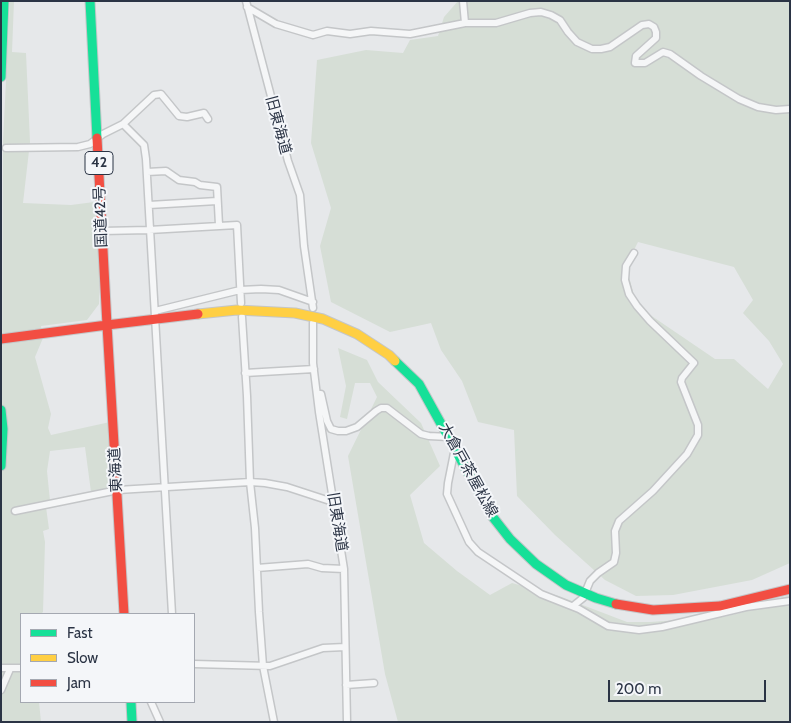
<!DOCTYPE html>
<html>
<head>
<meta charset="utf-8">
<style>
  body { margin:0 }
  #map { position:relative; width:791px; height:723px; overflow:hidden; background:#e6e8ea; font-family:Cabin,sans-serif }
  canvas { display:block }
  .frame { position:absolute; inset:0; border:2px solid #2b3445; pointer-events:none }
  .legend { position:absolute; left:20px; top:613px; width:175px; height:90px; box-sizing:border-box; background:#f4f6f9; border:1px solid #a4a8b1; margin:0; padding:6px 9px; list-style:none; font-size:15px; color:#2b3445 }
  .legend li { display:flex; align-items:center; gap:10px; height:25px }
  .legend b { width:25px; border:1px solid #a4a8b1 }
  .scale { position:absolute; left:608px; top:680px; width:158px; height:22px; box-sizing:border-box; border:2px solid #2b3445; border-top:0; padding-left:6px; font-size:15px; line-height:18px; white-space:nowrap; color:#2b3445; -webkit-text-stroke:4px #f4f6f9; paint-order:stroke }
</style>
</head>
<body>
<div id="map">
<canvas width="791" height="723"></canvas>
<div class="frame"></div>
<ul class="legend">
<li><b style="height:6px;background:#16e098"></b>Fast</li>
<li><b style="height:6px;background:#ffcf43"></b>Slow</li>
<li><b style="height:6px;background:#f24e42"></b>Jam</li>
</ul>
<div class="scale">200 m</div>
</div>
<script>
const c = document.querySelector('canvas').getContext('2d');
c.lineJoin = 'round';
function fill(path, color) {
  c.fillStyle = color;
  c.fill(path, 'evenodd');
}
function poly(rows) {
  const path = new Path2D();
  for (const r of rows) {
    path.moveTo(r[0], r[1]);
    for (let i = 2; i < r.length; i += 2) path.lineTo(r[i], r[i + 1]);
  }
  return path;
}
function stroke(path, color, width, dash) {
  c.strokeStyle = color;
  c.lineWidth = width;
  c.lineCap = dash ? 'butt' : 'round';
  c.setLineDash(dash || []);
  c.stroke(path);
}
function drawText(font, color, halo, rows, align = 'center') {
  c.font = font + ' Cabin,"Noto Sans JP",sans-serif';
  c.lineWidth = 4;
  c.setLineDash([]);
  c.textBaseline = 'middle';
  c.strokeStyle = halo;
  c.fillStyle = color;
  for (const [text, x, y, turn = 0] of rows) {
    c.save();
    c.translate(x, y);
    c.rotate((+turn || 0) * Math.PI / 180);
    c.textAlign = isNaN(turn) ? turn : align;
    if (halo) c.strokeText(text, 0, 0);
    c.fillText(text, 0, 0);
    c.restore();
  }
}
fill(poly([
  [10,1,14,1,12,52,26,53,30,142,23,203,71,205,94,202,100,270,99,304,87,320,41,326,43,338,35,357,51,414,48,428,51,435,110,422,115,488,91,492,85,447,50,451,47,471,50,501,46,507,49,529,43,531,45,542,43,612,41,614,21,614,21,702,39,702,41,722,1,722,3,141],
  [458,1,790,1,790,563,752,580,673,595,636,596,605,580,555,535,517,496,514,430,478,422,462,381,441,350,431,323,390,332,331,302,320,246,331,208,311,143,317,60,366,50,403,53,410,40,438,36,444,17],
  [638,242,734,267,753,300,743,313,769,341,783,364,768,389,734,359,715,359,637,306,626,266],
  [338,348,367,360,378,382,421,423,440,466,410,495,424,543,457,571,490,595,512,583,559,596,627,622,650,622,723,617,740,613,777,599,790,595,790,722,398,722,385,674,348,456,377,397,370,383,355,383,347,419,340,417,346,386]
]), '#d6ded6');
const street = poly([
  [246,1,288,161,300,195,304,246,313,308],
  [463,1,465,23],
  [247,7,276,24,313,35,327,31,350,34,371,31,410,34,465,23,496,23,530,13,541,12,551,15,560,20,568,32,577,42,592,49,601,49,610,47,642,25,649,24,654,27,656,32,656,38,636,56,635,63,645,63,663,52,670,54,701,76,739,99,758,107,776,110,790,109],
  [123,124,144,145,146,159,172,614],
  [6,148,78,147,90,144,103,134,123,124,154,95,161,94,179,116,187,117,204,113,208,119],
  [147,172,166,171,179,180,195,182,200,185,217,187,219,225],
  [149,205,217,201],
  [102,231,149,230,237,225,241,303],
  [155,311,240,290,261,289,279,290,313,302],
  [242,317,247,396,250,482,255,528,259,612,263,666,274,722],
  [313,323,313,363,319,412,344,569,347,722],
  [245,373,314,369],
  [318,394,321,394,327,421,331,429,338,431,346,431,357,427,376,411,381,408,387,408,421,434,429,436,449,437],
  [455,448,448,483,447,494,469,542,478,552,541,594,579,609,608,626,639,630,662,627,746,607,790,601],
  [15,511,118,490,250,482,265,483,287,487,333,502],
  [257,568,308,564,322,568,344,569],
  [573,606,583,598,590,581,598,573,614,562,616,553,615,531,619,521,653,491,687,454,698,435,698,425,681,382,682,378,694,363,650,321,637,306,629,294,625,280,626,266,634,253],
  [194,664,270,666,323,648,345,647],
  [1,668,21,668],
  [346,685,374,683],
  [1,690,10,669],
  [151,702,160,722]
]);
const fast = poly([
  [90,1,97,138],
  [1,77,4,1],
  [395,361,419,384,492,516,510,539,536,564,566,585,596,598,616,604],
  [1,410,3,429,1,466],
  [131,702,132,722]
]);
const slow = poly([
  [198,314,237,310,295,313,323,319,357,334,389,355,395,361]
]);
const jam = poly([
  [1,339,107,325,97,138],
  [616,604,653,610,720,606,790,589],
  [124,614,107,325,198,314]
]);
stroke(street, '#c4c6c8', 9);
stroke(fast, '#c4c6c8', 11);
stroke(slow, '#c4c6c8', 11);
stroke(jam, '#c4c6c8', 11);
stroke(street, '#f5f6f7', 6);
stroke(fast, '#16e098', 9);
stroke(slow, '#ffcf43', 9);
stroke(jam, '#f24e42', 9);
for (const [x, y, w] of [
  [99,163,28]
]) {
  const box = new Path2D();
  box.roundRect(x - w / 2, y - 11.5, w, 23, 4);
  c.fillStyle = '#f4f6f9';
  c.fill(box);
  stroke(box, '#2b3445', 1);
}
drawText('bold 14px', '#2b3445', null, [
  ["42",99,163]
]);
drawText('15px', '#2b3445', '#f4f6f9', [
  ["旧東海道",278,125,75],
  ["国道42号",101,217,-92],
  ["東海道",116,470,-93],
  ["大倉戸茶屋松線",468,470,61],
  ["旧東海道",337,522,81]
]);
</script>
</body>
</html>
